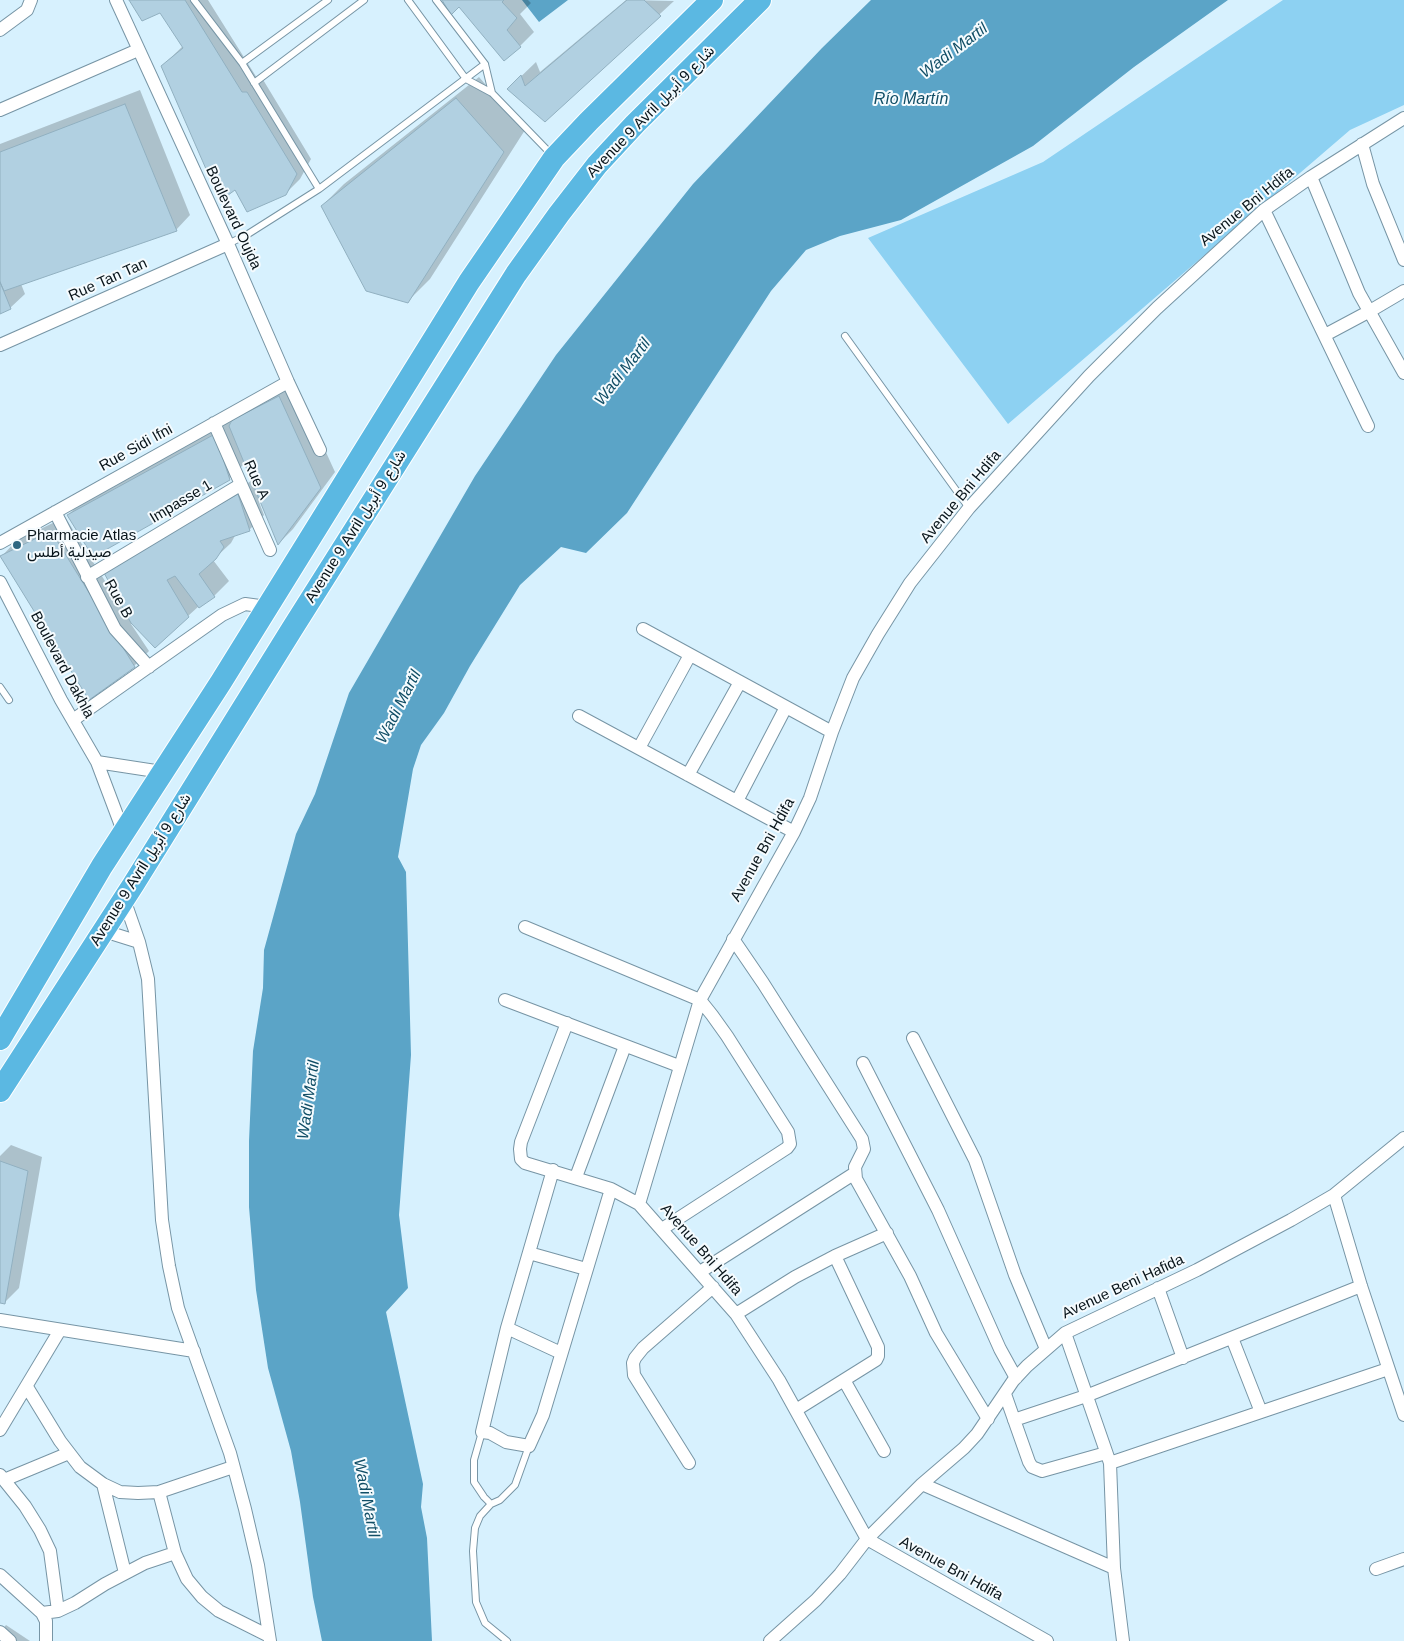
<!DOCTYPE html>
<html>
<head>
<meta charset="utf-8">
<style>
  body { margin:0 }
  canvas { display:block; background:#d7f1fe }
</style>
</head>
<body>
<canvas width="1404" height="1641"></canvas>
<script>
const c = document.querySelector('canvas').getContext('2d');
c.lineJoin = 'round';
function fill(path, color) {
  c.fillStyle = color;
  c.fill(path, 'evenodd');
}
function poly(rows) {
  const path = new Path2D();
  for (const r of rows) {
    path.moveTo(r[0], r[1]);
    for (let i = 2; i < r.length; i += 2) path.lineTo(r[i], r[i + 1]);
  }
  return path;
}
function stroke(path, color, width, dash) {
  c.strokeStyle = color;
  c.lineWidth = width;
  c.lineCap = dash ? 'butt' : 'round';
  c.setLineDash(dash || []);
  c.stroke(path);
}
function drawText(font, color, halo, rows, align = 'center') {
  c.font = font + ' Arial,Vazirmatn,sans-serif';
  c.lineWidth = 4;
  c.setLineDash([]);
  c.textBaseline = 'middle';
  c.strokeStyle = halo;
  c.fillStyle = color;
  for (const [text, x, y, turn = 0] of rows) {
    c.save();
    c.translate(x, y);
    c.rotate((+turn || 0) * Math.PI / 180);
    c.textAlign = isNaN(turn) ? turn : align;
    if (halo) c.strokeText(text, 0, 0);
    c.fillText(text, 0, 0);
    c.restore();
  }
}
fill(poly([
  [1283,0,1404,0,1404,105,1350,130,1008,424,868,238,1043,162]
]), '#8dd1f2');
fill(poly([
  [522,0,568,0,539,22],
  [871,0,1228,0,1134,67,1033,146,901,220,840,236,806,250,771,291,627,513,586,553,561,547,520,585,470,666,444,713,421,745,413,769,398,857,406,872,411,1055,399,1215,408,1288,386,1312,423,1484,421,1507,427,1538,432,1641,322,1641,313,1597,300,1502,291,1451,268,1368,256,1290,249,1207,249,1141,253,1051,263,988,264,950,296,834,315,794,349,693,475,476,556,355,693,184,822,48]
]), '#5ba4c7');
fill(poly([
  [130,0,208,0,257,78,262,78,311,159,300,179,285,194,162,66,183,46,161,11],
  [443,0,528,0,531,3,520,14,534,32,520,46,459,6],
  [626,0,674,1,545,120,509,88,536,62,540,72],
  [479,77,525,130,430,279,408,301,322,206,344,184],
  [140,90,190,215,176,230,21,284,25,294,10,308,0,312,0,144],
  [294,382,335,472,293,529,279,543,261,501,259,502,264,515,249,530,236,534,231,543,213,560,229,581,214,596,199,606,188,616,131,624,149,651,134,666,2,556,16,541,65,517,120,605,122,604,119,557,253,480,245,463,229,479,68,515,83,500,230,421,231,424,233,420],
  [11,1145,42,1157,19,1288,4,1303,0,1302,0,1156],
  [6,1625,30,1641,0,1641,0,1632]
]), '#0003');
const building = poly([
  [129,0,185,0,242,92,247,92,297,174,286,195,247,212,235,190,220,201,161,66,183,48,160,13,142,21,129,0],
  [442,0,504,0,502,2,517,18,507,30,521,47,504,61,459,7,451,15,442,0],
  [627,0,644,0,661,16,545,122,507,89,521,75,525,86,627,0],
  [456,98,504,152,408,303,366,291,321,206,456,98],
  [125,104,177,231,4,291,0,282,0,152,125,104],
  [0,282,11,309,0,314,0,282],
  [279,396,321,488,278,545,229,426,232,420,279,396],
  [215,434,230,480,93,557,67,515,215,434],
  [238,494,250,531,220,541,224,547,216,559,199,574,215,597,199,608,175,576,167,580,189,617,155,648,131,623,103,571,238,494],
  [51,531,135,667,89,700,0,556,51,531],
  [0,1161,28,1171,5,1304,0,1303,0,1161]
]);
fill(building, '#b1d0e1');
stroke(building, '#91b0c0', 1);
const lane = poly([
  [194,0,242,63,319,189],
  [408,0,466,79,492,93,552,155],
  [436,0,485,64,492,93],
  [242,63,328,0],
  [254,83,364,0],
  [228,244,248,234,319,189,485,64],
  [845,336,969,508],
  [0,687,9,700],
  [482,1432,474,1460,474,1482,484,1497,491,1504],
  [507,1641,485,1623,476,1602,473,1551,475,1528,480,1516,491,1504,500,1500,515,1485,529,1446]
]);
const street = poly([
  [116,0,228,244,288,382,320,450],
  [0,30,27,10,31,0],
  [0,110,138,50],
  [1362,144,1373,184,1404,260],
  [1311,177,1359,293,1404,373],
  [1264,210,1368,426],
  [1325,335,1370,311,1404,291],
  [0,345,228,244],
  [214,423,270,550],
  [55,512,115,629,149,667],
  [0,543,288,382],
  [87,577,240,485],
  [0,582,61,700,97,762,123,831],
  [643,629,832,732],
  [579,716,794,832],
  [73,720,222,615,245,604,267,607],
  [639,748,690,655],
  [97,762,162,772],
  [688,775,740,682],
  [737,801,786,707],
  [124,899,139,942,148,979,162,1220,169,1266,178,1308,230,1453,245,1509,258,1565,270,1641],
  [525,927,700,1000,712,1015,727,1036,788,1132,790,1144,787,1148,662,1229],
  [104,931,139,942],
  [733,939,763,983,862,1139,864,1149,855,1167,856,1179,910,1276,936,1333,988,1419],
  [505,1000,679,1066],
  [567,1023,521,1142,520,1149,521,1159,525,1163,611,1189,639,1204],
  [913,1038,975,1160,1015,1275,1046,1349],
  [863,1063,938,1210,1000,1349,1016,1378],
  [553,1170,507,1328,482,1432,490,1433,506,1442,529,1446,543,1415,611,1189],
  [576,1177,625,1046],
  [1334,1195,1361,1286,1404,1415],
  [529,1253,586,1269],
  [700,1272,855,1173],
  [1158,1288,1183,1358],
  [736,1314,795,1277,835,1256,887,1233],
  [0,1320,194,1351],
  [507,1328,561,1353],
  [1065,1333,1110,1463,1114,1568,1123,1641],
  [1232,1338,1261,1412],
  [844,1380,884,1451],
  [27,1387,60,1441,80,1467,103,1484,120,1492,138,1493,159,1492,233,1467],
  [1005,1394,1029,1462,1032,1467,1042,1471,1106,1453],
  [796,1410,876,1360,878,1356,878,1347,835,1256],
  [1014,1420,1086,1396,1361,1286],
  [0,1430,60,1330],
  [689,1463,634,1375,633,1363,635,1358,643,1348,713,1287],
  [1110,1463,1388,1369],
  [0,1475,25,1506,40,1530,50,1551,58,1611],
  [4,1480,69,1453],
  [103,1484,125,1573],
  [922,1484,1114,1568],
  [159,1492,175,1553,187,1579,202,1597,219,1611,269,1636],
  [1376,1569,1404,1559],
  [0,1575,42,1613,46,1621,46,1641],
  [42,1613,58,1611,75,1603,105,1584,145,1563,175,1553],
  [0,1632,10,1641],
  [770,1641,816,1600,840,1574,867,1539,922,1484,964,1448,977,1434,1013,1381,1027,1366,1065,1333,1197,1270,1291,1220,1334,1195,1404,1138],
  [1047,1641,867,1539,779,1380,736,1314,639,1204,700,1000,794,832,810,798,832,732,853,678,878,634,910,583,969,508,1089,376,1157,308,1264,210,1311,177,1404,118]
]);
const highway = poly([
  [0,1039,102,866,221,682,469,282,554,158,589,121,712,0],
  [0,1091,133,885,292,629,516,274,559,214,597,165,635,124,760,0]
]);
stroke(lane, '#7795a5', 8);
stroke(street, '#7795a5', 14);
stroke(highway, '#fff', 24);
stroke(lane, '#fff', 6);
stroke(street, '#fff', 12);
stroke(highway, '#5bb8e2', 22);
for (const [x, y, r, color] of [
  [17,545,5,"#2e6781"]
]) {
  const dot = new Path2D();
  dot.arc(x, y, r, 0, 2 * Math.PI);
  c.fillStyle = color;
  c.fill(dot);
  stroke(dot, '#f5fbfe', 2);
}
drawText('15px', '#09151b', '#f5fbfe', [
  ["Avenue 9 Avril شارع 9 أبريل",651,112,-46],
  ["Avenue Bni Hdifa",1247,207,-39],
  ["Boulevard Oujda",233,218,65],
  ["Rue Tan Tan",108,280,-24],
  ["Rue Sidi Ifni",136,448,-29],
  ["Rue A",256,480,66],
  ["Avenue Bni Hdifa",961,497,-50],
  ["Impasse 1",181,502,-31],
  ["Avenue 9 Avril شارع 9 أبريل",356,527,-58],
  ["Rue B",118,599,61],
  ["Boulevard Dakhla",62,665,62],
  ["Avenue Bni Hdifa",763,850,-61],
  ["Avenue 9 Avril شارع 9 أبريل",141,870,-58],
  ["Avenue Bni Hdifa",701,1250,49],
  ["Avenue Beni Hafida",1123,1287,-25],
  ["Avenue Bni Hdifa",951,1569,29]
]);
drawText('15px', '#09151b', '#f5fbfe', [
  ["Pharmacie Atlas",27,536],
  ["صيدلية أطلس",27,553]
], 'left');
drawText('italic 16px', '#114e66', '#f5fbfe', [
  ["Wadi Martil",954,51,-37],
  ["Río Martín",911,100],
  ["Wadi Martil",623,372,-52],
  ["Wadi Martil",399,707,-63],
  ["Wadi Martil",309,1100,-82],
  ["Wadi Martil",366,1498,79]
]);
</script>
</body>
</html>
